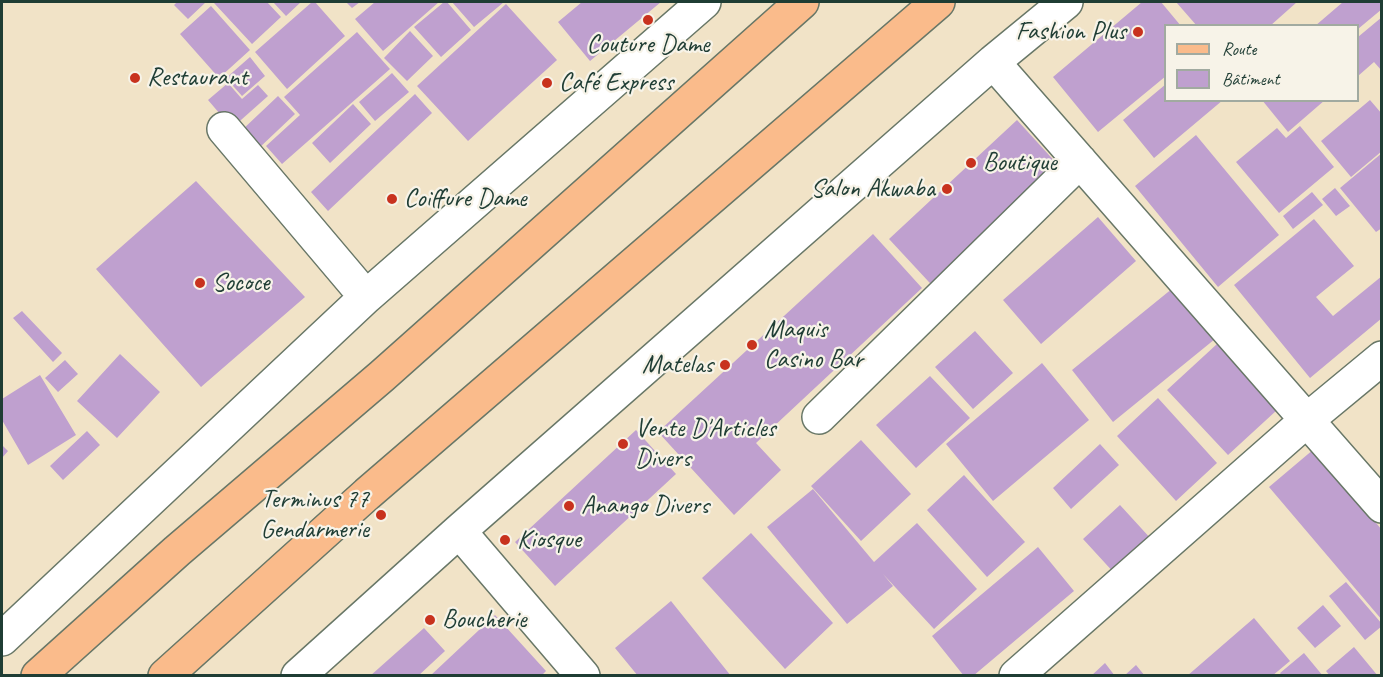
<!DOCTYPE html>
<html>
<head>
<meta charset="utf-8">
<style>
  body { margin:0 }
  #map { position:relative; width:1383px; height:677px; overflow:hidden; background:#f1e3c7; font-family:Caveat,sans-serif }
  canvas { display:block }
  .frame { position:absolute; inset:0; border:3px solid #1f3d34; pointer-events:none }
  .legend { position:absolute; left:1164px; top:24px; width:195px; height:78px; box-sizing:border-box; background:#f7f3e8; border:2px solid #a1aaa0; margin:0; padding:8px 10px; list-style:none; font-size:18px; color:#1f3d34 }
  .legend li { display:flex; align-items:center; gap:12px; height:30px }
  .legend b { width:30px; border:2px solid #a1aaa0 }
</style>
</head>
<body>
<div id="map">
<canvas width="1383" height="677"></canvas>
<div class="frame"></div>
<ul class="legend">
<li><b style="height:8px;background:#fabb8b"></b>Route</li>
<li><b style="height:16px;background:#bfa0cf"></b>Bâtiment</li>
</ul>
</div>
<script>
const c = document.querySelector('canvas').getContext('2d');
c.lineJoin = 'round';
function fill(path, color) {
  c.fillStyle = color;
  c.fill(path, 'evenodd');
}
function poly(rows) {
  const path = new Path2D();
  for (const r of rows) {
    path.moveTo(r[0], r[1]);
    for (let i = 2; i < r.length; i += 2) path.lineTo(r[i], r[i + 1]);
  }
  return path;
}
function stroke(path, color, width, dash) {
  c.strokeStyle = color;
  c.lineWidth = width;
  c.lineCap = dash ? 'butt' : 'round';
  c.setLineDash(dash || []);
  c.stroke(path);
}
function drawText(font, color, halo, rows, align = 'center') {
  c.font = font + ' Caveat,sans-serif';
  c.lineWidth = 4.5;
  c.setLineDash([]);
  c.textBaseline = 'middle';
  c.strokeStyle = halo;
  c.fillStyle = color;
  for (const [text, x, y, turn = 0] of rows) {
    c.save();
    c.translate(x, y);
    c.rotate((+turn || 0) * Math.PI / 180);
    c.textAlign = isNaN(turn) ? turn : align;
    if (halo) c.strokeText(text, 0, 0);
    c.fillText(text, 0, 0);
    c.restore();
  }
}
fill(poly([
  [177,2,206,2,188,19,174,5],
  [216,2,267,2,281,17,252,44,214,3],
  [273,2,301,2,286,16],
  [312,2,315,2,345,36,287,89,255,52],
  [346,2,360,2,352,8],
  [375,2,439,2,383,51,355,19],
  [444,2,447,2,471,30,441,57,414,27],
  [452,2,504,2,474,27],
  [582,2,661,2,590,61,558,22],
  [1142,2,1161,2,1181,26,1166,26,1166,76,1098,132,1053,77],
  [1176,2,1297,2,1270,26,1197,26],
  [1343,2,1382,2,1382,9,1358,29,1358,26,1315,26],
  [506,4,557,60,468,141,417,86],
  [211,6,250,50,219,78,180,34],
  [1382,17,1382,71,1374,62,1358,76,1358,37],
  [410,31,433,56,407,81,384,58],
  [357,32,390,69,282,164,266,146,300,115,284,97],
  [250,57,265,76,242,96,226,78],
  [392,73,409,92,375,121,359,102],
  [228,83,242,99,258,85,268,96,232,128,208,100],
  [1166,84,1166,100,1223,100,1154,158,1123,120],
  [415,94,432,113,328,211,311,192],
  [278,96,295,114,258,149,241,131],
  [1262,100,1325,100,1288,132],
  [1370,100,1382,114,1382,151,1351,177,1321,141],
  [353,104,371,124,330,163,312,143],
  [1017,120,1069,177,941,295,889,239],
  [1300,126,1334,167,1279,213,1236,162,1277,128,1286,138],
  [1196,135,1279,235,1218,287,1135,186],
  [1382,153,1382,228,1376,232,1340,188],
  [196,181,305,297,201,387,96,269],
  [1335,188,1350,206,1336,216,1322,199],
  [1312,192,1323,205,1293,229,1283,216],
  [1098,217,1136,261,1041,344,1003,300],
  [1314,219,1354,266,1316,297,1333,316,1382,276,1382,318,1310,378,1234,285],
  [873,234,922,288,756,443,781,470,734,515,658,432],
  [1173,288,1215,339,1113,422,1072,370],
  [22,311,62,353,53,362,13,318],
  [975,331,1013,373,973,409,935,367],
  [1217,344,1277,410,1228,455,1167,390],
  [120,354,160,392,117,438,77,401],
  [65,360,78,374,58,392,45,378],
  [1042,363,1089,420,993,501,946,444],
  [40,375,76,435,28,465,2,420,2,399],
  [930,376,970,418,916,468,876,425],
  [1158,398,1217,463,1176,501,1117,436],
  [636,430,676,474,555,586,515,542],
  [87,431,100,445,63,480,50,466],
  [861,440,911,494,861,541,811,486],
  [1100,444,1119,465,1071,509,1053,488],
  [2,445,8,451,2,458],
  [1314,449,1382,530,1382,620,1269,487],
  [964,475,1025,542,987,577,927,510],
  [813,489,874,562,917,523,977,589,934,629,883,574,893,586,847,624,767,527],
  [1120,505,1152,540,1116,575,1083,539],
  [751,533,833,623,785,669,702,578],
  [1038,547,1074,591,973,676,964,676,932,636],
  [1346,582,1382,624,1382,626,1365,640,1329,596],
  [671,601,731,676,638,676,615,648],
  [1323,605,1341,626,1315,648,1297,628],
  [495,615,546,671,541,676,430,676],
  [1254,618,1290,661,1272,676,1187,676],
  [424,628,445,651,418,676,370,676],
  [1354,647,1378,676,1330,676,1326,671],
  [1304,653,1323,676,1282,676,1280,673],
  [1105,663,1115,676,1091,676],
  [1136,665,1145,676,1124,676]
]), '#bfa0cf');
const minor = poly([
  [993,62,1382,506],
  [224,129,366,297],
  [819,417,1080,161],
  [459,531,583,676],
  [2,639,366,297,704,2],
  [298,676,459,531,993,62,1066,2],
  [1016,676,1307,420,1382,358]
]);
const major = poly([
  [38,676,177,551,382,376,802,2],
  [165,676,367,494,938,2]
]);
stroke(minor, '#687767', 36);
stroke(major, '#687767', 36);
stroke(minor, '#fff', 33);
stroke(major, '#fabb8b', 33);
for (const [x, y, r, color] of [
  [648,20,6,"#c8321e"],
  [1138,32,6,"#c8321e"],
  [135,78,6,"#c8321e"],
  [547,83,6,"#c8321e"],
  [971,163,6,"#c8321e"],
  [947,189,6,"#c8321e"],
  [392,199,6,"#c8321e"],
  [200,283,6,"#c8321e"],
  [752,345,6,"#c8321e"],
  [725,365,6,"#c8321e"],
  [623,444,6,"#c8321e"],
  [569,506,6,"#c8321e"],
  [381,515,6,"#c8321e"],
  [505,540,6,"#c8321e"],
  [430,620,6,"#c8321e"]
]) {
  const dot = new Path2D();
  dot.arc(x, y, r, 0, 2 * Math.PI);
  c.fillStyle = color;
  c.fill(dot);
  stroke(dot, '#f7f3e8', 2);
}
drawText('26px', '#1f3d34', '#f7f3e8', [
  ["Fashion Plus",1126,32,"right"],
  ["Couture Dame",648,45,"center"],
  ["Restaurant",147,78],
  ["Café Express",559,83],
  ["Boutique",983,163],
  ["Salon Akwaba",935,189,"right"],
  ["Coiffure Dame",404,199],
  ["Sococe",212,283],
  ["Maquis",764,330],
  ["Casino Bar",764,360],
  ["Matelas",713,365,"right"],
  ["Vente D'Articles",635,429],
  ["Divers",635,459],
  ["Terminus 77",369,500,"right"],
  ["Gendarmerie",369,530,"right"],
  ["Anango Divers",581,506],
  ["Kiosque",517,540],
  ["Boucherie",442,620]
], 'left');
</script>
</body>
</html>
